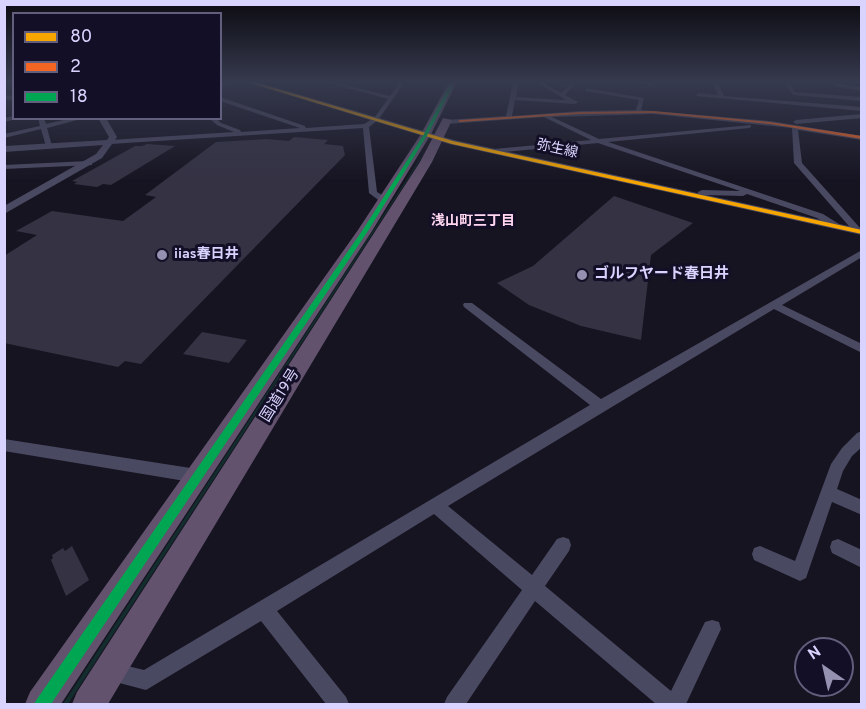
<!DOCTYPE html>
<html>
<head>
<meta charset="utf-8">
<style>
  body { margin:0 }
  #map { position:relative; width:866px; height:709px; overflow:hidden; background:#161421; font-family:Overpass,sans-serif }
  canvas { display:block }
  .frame { position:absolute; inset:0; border:6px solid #d9d4ff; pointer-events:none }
  .legend { position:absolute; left:12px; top:12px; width:210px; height:108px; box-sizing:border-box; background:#130f26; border:2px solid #625e7d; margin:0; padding:8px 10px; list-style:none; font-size:18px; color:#d9d4ff }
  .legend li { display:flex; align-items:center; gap:12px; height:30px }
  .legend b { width:30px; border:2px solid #625e7d }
  .north { position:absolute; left:794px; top:637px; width:60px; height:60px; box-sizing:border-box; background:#130f26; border:2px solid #625e7d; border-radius:50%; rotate:326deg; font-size:16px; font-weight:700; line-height:24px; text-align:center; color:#d9d4ff }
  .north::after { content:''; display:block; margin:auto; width:21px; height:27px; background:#9591b1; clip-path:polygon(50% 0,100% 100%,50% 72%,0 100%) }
</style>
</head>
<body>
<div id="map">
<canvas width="866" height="709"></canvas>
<div class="frame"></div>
<ul class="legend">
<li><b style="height:8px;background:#f7a600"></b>80</li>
<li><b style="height:8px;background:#f26522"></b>2</li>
<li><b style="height:8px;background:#00a651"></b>18</li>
</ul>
<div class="north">N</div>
</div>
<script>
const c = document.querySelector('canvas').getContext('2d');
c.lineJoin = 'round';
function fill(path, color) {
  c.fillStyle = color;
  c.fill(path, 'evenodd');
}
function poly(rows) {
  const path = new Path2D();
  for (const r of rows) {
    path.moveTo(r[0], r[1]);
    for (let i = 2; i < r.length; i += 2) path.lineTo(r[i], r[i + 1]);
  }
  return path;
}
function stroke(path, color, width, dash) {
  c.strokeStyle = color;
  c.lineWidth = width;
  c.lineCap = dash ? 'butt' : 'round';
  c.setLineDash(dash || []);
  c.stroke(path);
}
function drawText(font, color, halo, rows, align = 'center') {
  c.font = font + ' Overpass,"Noto Sans JP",sans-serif';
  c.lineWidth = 6;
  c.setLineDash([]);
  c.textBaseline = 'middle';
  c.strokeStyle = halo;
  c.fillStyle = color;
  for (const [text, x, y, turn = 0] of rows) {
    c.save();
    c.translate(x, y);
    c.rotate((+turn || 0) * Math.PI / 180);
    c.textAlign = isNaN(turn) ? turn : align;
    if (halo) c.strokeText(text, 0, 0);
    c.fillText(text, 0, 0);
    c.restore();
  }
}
fill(poly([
  [429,145,412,173,68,704,63,704]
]), '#132c2d');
fill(poly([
  [294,137,328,140,324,144,343,146,345,155,141,364,125,361,118,367,4,343,4,256,37,235,16,231,52,211,123,221,156,197,145,195,216,142,267,139,289,141],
  [147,144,175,146,111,185,103,184,97,187,74,184,77,182,72,181,135,146,142,146],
  [614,196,693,223,651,255,641,340,581,326,529,305,497,283,533,266],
  [202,332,247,340,229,363,183,354],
  [72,546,89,580,66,596,51,560,53,558,52,555,63,548,65,551]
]), '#343243');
fill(poly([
  [4,82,8,82,4,84,4,82],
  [229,82,239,82,220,87,220,84,229,82],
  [325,82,334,82,390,96,400,82,405,82,378,120,369,127,377,192,387,198,387,202,381,202,369,193,363,128,110,144,107,142,110,140,234,132,217,125,209,118,216,118,221,123,240,130,241,132,300,128,220,101,220,97,305,126,306,128,364,124,374,118,388,99,325,82],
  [513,82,519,82,516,97,566,100,536,82,542,82,561,93,572,82,577,82,565,95,578,102,575,104,515,100,512,116,580,111,636,110,639,100,585,91,587,88,644,98,641,110,770,121,862,136,862,140,798,130,802,163,861,229,862,232,855,233,794,163,792,128,653,114,552,117,599,139,751,125,751,127,749,128,608,142,823,214,839,224,839,228,833,228,817,218,747,194,743,196,705,195,703,198,697,198,698,192,702,190,740,191,598,143,494,153,491,151,494,149,591,140,544,117,446,124,443,122,446,120,506,116,513,82],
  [636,82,651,82,655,84,652,86,636,82],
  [712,82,718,82,724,96,862,107,862,111,696,96,698,93,718,95,712,82],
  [784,82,789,82,795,92,862,97,862,101,793,95,784,82],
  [836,83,862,87,862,91,834,86,836,83],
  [862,114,862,118,796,124,793,122,796,120,862,114],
  [14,116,16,119,4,122,4,118,14,116],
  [38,118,44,118,46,124,72,118,85,118,47,128,52,146,49,148,46,146,41,129,4,138,4,134,40,126,38,118],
  [89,161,92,161,92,165,4,169,4,165,89,161],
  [862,250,862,257,782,305,862,344,862,353,774,309,448,506,532,575,557,539,563,537,569,539,571,545,569,551,545,586,671,691,705,622,712,620,719,622,721,629,686,704,656,704,535,601,466,704,444,704,447,697,522,590,434,514,277,611,346,697,349,704,326,704,261,621,146,690,104,679,101,672,104,665,111,662,144,670,590,405,464,307,463,305,464,303,472,303,601,399,862,250],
  [862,431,862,447,852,456,843,471,837,489,862,500,862,515,832,502,806,578,800,581,754,560,752,554,754,548,760,546,795,561,831,464,842,448,857,433,862,431],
  [4,439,197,469,202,471,205,476,202,481,197,483,4,451,4,439],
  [838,539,862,550,862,568,832,553,830,547,832,541,838,539]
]), '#4a4962');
fill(poly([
  [246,82,257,82,454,140,862,229,862,235,449,144,246,82],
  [4,95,14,96,14,100,4,99,4,95],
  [98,118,106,118,117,137,102,158,4,214,4,206,96,154,103,145,4,152,4,146,107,140,109,137,98,118]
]), '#4a4962');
fill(poly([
  [449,82,457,82,431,134,372,231,61,704,25,704,30,692,358,230,421,134,449,82],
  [443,118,452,120,432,162,108,704,72,704,77,692,420,162,443,118]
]), '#62526e');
fill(poly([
  [247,82,254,82,453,141,862,230,862,234,452,144,247,82]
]), '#f7a600');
fill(poly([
  [653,111,770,122,862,136,862,139,770,124,653,113,580,114,460,122,458,121,460,120,580,112,653,111]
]), '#f26522');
fill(poly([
  [451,82,455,82,428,134,368,231,51,704,34,704,37,699,362,231,424,134,451,82]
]), '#00a651');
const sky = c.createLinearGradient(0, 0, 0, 182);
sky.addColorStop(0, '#0c0b12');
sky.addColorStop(0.45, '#363a4e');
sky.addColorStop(1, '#363a4e00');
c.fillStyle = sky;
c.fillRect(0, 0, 866, 182);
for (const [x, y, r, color] of [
  [162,255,6,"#9591b1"],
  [582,275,6,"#9591b1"]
]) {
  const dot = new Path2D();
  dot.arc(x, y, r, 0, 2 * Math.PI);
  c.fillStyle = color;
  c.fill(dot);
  stroke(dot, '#130f26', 2);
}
drawText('14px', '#d9d4ff', '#130f26', [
  ["弥生線",557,150,12]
]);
drawText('bold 14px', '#ffd6f0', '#130f26', [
  ["浅山町三丁目",473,222]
]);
drawText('bold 14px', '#d9d4ff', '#130f26', [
  ["iias春日井",174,255]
], 'left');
drawText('bold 15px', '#d9d4ff', '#130f26', [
  ["ゴルフヤード春日井",594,275]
], 'left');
drawText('15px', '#d9d4ff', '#130f26', [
  ["国道19号",281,396,-58]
]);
</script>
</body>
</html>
